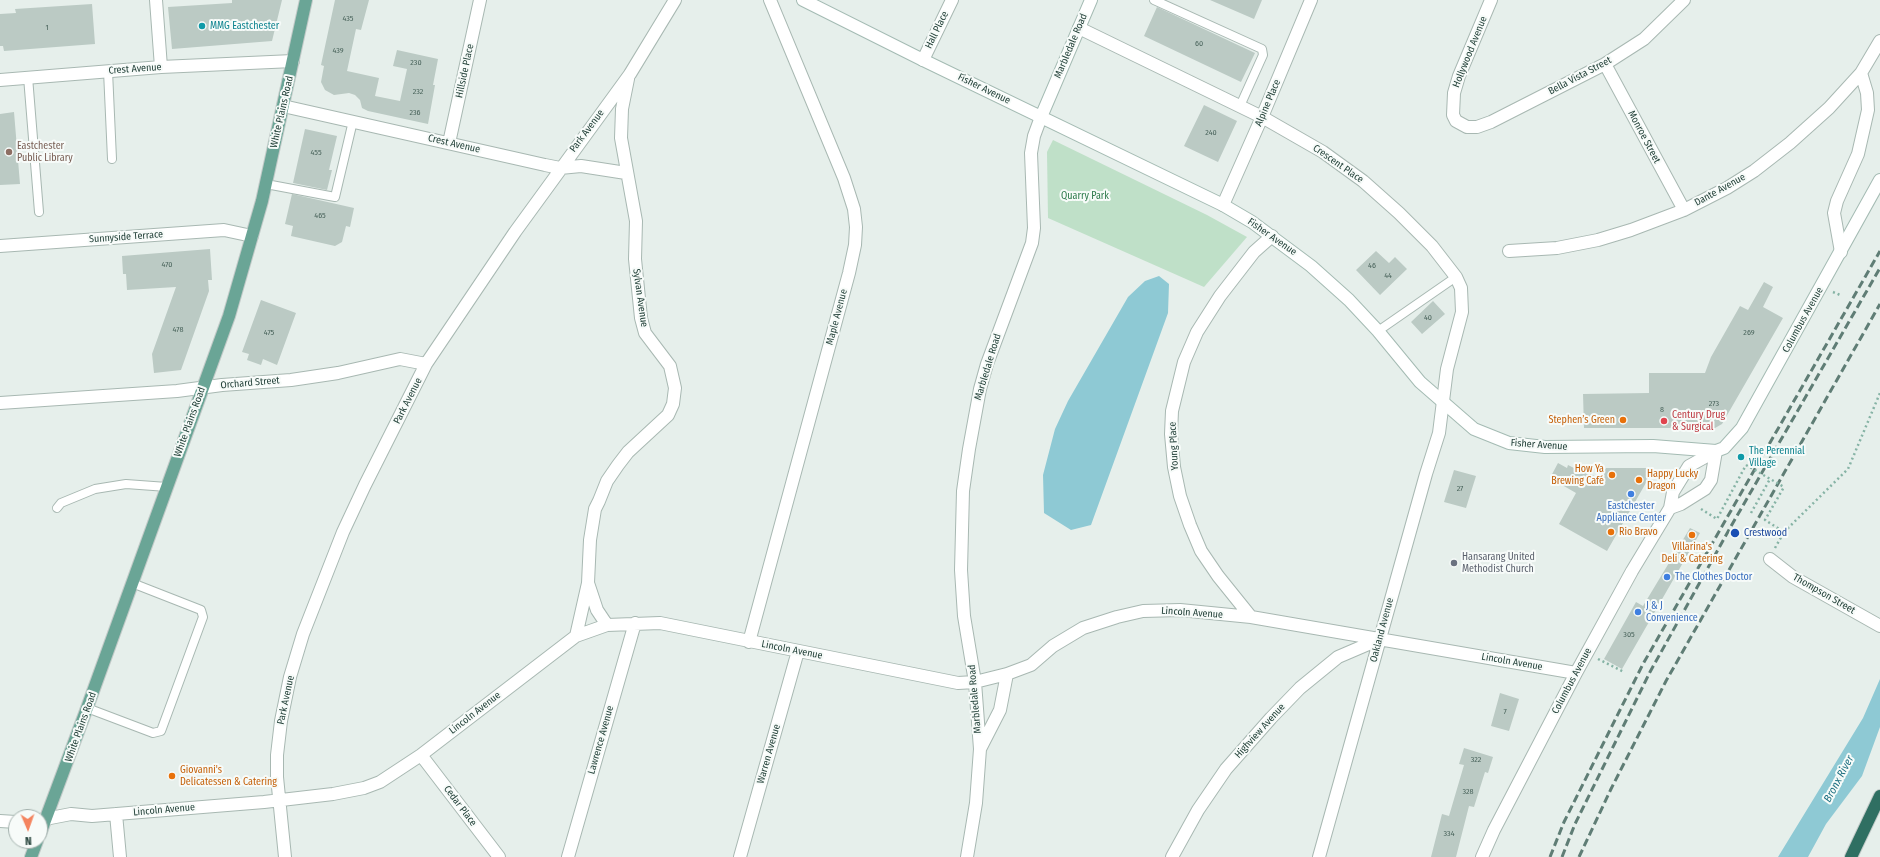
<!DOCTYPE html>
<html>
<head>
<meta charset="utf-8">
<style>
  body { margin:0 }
  #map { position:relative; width:1880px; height:857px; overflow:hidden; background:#e6efeb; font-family:"Fira Sans Condensed",sans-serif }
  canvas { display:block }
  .north { position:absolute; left:8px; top:809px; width:40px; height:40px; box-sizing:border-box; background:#f7fbf9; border:1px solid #a3b1ad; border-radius:50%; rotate:178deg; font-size:11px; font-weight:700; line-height:16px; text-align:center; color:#24423a }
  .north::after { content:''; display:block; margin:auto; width:14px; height:18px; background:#f4845f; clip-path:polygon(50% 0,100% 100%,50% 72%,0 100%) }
</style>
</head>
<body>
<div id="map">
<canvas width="1880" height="857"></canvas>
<div class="north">N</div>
</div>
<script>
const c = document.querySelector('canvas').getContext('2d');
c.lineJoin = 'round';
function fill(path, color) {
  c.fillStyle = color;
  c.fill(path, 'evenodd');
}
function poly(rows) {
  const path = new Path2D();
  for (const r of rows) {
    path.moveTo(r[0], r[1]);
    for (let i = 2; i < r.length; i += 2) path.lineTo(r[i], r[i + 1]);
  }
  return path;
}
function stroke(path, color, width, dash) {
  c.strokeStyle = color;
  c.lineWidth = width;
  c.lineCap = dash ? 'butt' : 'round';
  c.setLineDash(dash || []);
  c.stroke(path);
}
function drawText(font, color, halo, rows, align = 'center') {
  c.font = font + ' "Fira Sans Condensed",sans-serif';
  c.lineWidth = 4;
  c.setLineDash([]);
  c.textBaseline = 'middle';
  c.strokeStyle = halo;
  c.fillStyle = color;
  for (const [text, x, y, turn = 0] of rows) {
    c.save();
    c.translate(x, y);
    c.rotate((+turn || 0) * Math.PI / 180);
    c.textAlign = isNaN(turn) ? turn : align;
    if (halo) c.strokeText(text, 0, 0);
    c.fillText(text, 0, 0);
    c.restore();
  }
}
fill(poly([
  [1053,140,1207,215,1247,237,1204,287,1048,218,1047,152]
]), '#bfe0c8');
fill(poly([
  [1159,276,1169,284,1168,313,1091,525,1071,530,1044,513,1043,475,1055,429,1068,401,1128,297,1145,281],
  [1880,679,1880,727,1862,776,1826,824,1808,857,1778,857,1863,718]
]), '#8ec9d4');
fill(poly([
  [232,0,282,0,272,41,172,49,168,7,232,3],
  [335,0,369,0,361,30,356,29,347,71,379,78,375,96,400,101,407,69,393,66,397,50,438,59,433,85,435,85,428,124,368,111,362,108,360,100,355,95,349,93,334,95,325,90,321,82,324,66,321,65],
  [1210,0,1262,0,1254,19],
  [92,4,95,44,4,51,3,46,0,46,0,14,16,13,15,9],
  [1157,7,1255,53,1241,82,1144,36],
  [1204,105,1237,121,1218,162,1184,146],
  [14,112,20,184,0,185,0,114],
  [305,129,337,136,329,170,332,170,327,190,293,183],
  [292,194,354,208,350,227,346,226,342,242,335,246,291,236,293,226,285,224],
  [210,249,212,280,208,280,209,291,181,370,154,373,152,354,176,287,127,290,126,274,123,274,122,256],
  [1376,251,1389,263,1395,257,1407,269,1380,295,1356,270],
  [1764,282,1773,287,1763,307,1783,318,1722,424,1715,428,1584,428,1583,394,1649,393,1649,373,1705,373,1711,357,1740,306,1748,310],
  [261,300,296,313,277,365,263,359,261,365,247,360,249,354,242,352],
  [1433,301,1445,314,1422,334,1411,322],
  [1558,463,1567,468,1568,465,1574,468,1575,466,1600,479,1606,468,1648,468,1651,474,1607,551,1559,524,1576,493,1550,478],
  [1454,470,1476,476,1466,508,1444,502],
  [1690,528,1700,533,1622,669,1604,659,1636,602,1643,606],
  [1500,693,1519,699,1509,731,1491,726],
  [1464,748,1493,757,1488,773,1485,772,1474,807,1469,806,1456,857,1431,857,1442,814,1449,816,1464,765,1459,764]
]), '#bbcac4');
const lane = poly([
  [1154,0,1262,49,1263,55,1240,106],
  [108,71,112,159],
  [28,77,39,212],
  [266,184,335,197,353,121],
  [1378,331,1456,277],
  [57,508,61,503,95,489,126,484,167,487],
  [87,708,153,733,161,731,203,617,201,610,132,583]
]);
const street = poly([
  [156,0,161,67],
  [1491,0,1459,76,1454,93,1453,115,1456,121,1467,127,1477,127,1491,122,1605,64,1644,39,1684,0],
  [1079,28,1262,117,1323,152,1363,181,1399,213,1432,246,1456,277,1461,288,1462,312,1447,369,1439,433,1426,474,1319,857],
  [923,60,952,0],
  [1605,64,1684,210],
  [0,80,161,67,293,61],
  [283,106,545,165,560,168,581,166,626,173],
  [449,143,480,0],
  [1223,205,1262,117,1311,0],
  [0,246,224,230,252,236],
  [1509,251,1557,248,1598,240,1631,230,1684,210,1727,188,1754,171,1790,143,1829,108,1861,73,1880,41],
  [1841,252,1834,213,1837,201,1858,154,1868,110,1867,93,1861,73],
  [0,403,177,391,222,385,291,380,338,373,400,359,426,364],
  [1670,508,1681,504,1705,489,1711,480,1716,451],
  [1770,559,1793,577,1880,626],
  [588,583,597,610,607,625],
  [1251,617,1218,576,1201,551,1190,525,1180,496,1174,467,1171,434,1172,411,1184,362,1197,332,1220,296,1254,252,1272,236],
  [576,636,588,583,590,540,595,509,599,501,607,481,618,465,628,452,668,415,673,404,675,388,670,366,645,333,641,318,635,259,636,221,621,138,622,109,628,79],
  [749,642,849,273,855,245,856,227,854,209,844,178,770,0],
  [980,749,975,682,964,616,961,570,963,491,969,449,980,389,987,364,1032,243,1034,228,1031,153,1034,136,1041,117],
  [421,755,499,857],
  [116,814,120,857],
  [40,820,71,814,92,816,264,802,333,794,364,788,380,782,421,755,576,636,607,625,660,623,958,683,975,682,1007,674,1031,665,1053,646,1083,628,1117,617,1143,611,1180,610,1251,617,1576,673],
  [0,821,16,822],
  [285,857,277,777,277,755,281,721,290,677,303,634,343,532,365,485,426,364,515,232,630,74,675,0],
  [568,857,635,623],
  [740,857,798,651],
  [967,857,976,803,980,749,1000,710,1007,674],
  [1172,857,1198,810,1226,769,1271,718,1300,688,1338,657,1380,639],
  [1482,857,1494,830,1576,673,1632,571,1670,508,1673,492,1689,466,1716,451]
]);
const secondary = poly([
  [803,0,923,60,1223,205,1252,222,1311,266,1349,300,1378,331,1420,382,1474,429,1509,443,1545,447,1653,446,1716,451,1724,448,1742,428,1747,419,1880,180],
  [1041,117,1091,0]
]);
const primary = poly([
  [40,834,87,708,229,316,262,201,306,0],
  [31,857,37,841]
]);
const highway = poly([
  [1851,857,1880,796]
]);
stroke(lane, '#a8b8b2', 10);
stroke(street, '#a8b8b2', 14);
stroke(secondary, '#a4bbb3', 14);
stroke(primary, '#c2cac8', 14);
stroke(highway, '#c2cac8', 14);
stroke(poly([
  [1833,292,1840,295],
  [1748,446,1753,450],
  [1701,509,1717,519,1746,465],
  [1751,513,1770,479],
  [1784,532,1848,469,1880,393],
  [1775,548,1784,532,1765,520,1784,487],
  [1598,659,1624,672]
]), '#86b3a5', 2.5, [2, 3]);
stroke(lane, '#fff', 8);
stroke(street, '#fff', 12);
stroke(secondary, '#fff', 12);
stroke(primary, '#6aa596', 12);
stroke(highway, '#2f6f62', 12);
stroke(poly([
  [1550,857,1564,822,1643,664,1880,251],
  [1562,857,1575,824,1650,672,1730,528,1880,268],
  [1579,857,1611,789,1666,681,1880,304]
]), '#5f7d75', 3, [8, 4]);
stroke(poly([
  [1746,465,1784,487]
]), '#86b3a5', 2.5, [2, 3]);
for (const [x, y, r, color] of [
  [202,26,4,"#0f9aa8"],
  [9,152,4,"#8d6e63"],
  [1623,420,4,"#e8710a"],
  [1664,421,4,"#e0444e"],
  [1741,457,4,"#0f9aa8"],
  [1612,475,4,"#e8710a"],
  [1639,480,4,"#e8710a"],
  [1631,494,4,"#3f7fe0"],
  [1611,532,4,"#e8710a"],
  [1735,533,5,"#1a4fb4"],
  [1692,535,4,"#e8710a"],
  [1454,563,4,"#6b7280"],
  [1667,577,4,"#3f7fe0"],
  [1638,612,4,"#3f7fe0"],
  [172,776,4,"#e8710a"]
]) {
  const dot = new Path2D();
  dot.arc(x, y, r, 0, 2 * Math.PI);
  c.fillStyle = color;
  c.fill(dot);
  stroke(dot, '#f7fbf9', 1.5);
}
drawText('8px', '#4a645c', null, [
  ["435",348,19],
  ["1",47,28],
  ["60",1199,44],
  ["439",338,51],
  ["230",416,63],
  ["232",418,92],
  ["236",415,113],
  ["240",1211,133],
  ["455",316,153],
  ["465",320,216],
  ["470",167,265],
  ["46",1372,266],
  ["44",1388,276],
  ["40",1428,318],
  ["478",178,330],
  ["475",269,333],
  ["269",1749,333],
  ["273",1714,404],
  ["8",1662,410],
  ["27",1460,489],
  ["305",1629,635],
  ["7",1505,712],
  ["322",1476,760],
  ["328",1468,792],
  ["334",1449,834]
]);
drawText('10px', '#0d838f', '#f7fbf9', [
  ["MMG Eastchester",210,26],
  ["The Perennial",1749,451],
  ["Village",1749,463]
], 'left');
drawText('10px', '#24423a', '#f7fbf9', [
  ["Hall Place",937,30,-64],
  ["Marbledale Road",1071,46,-67],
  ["Hollywood Avenue",1470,52,-68],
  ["Crest Avenue",135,69,-4],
  ["Hillside Place",465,71,-78],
  ["Bella Vista Street",1580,76,-28],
  ["Fisher Avenue",984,89,26],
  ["Alpine Place",1268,103,-67],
  ["White Plains Road",282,112,-77],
  ["Park Avenue",587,131,-53],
  ["Monroe Street",1644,137,62],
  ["Crest Avenue",454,144,13],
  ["Crescent Place",1338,164,35],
  ["Dante Avenue",1720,190,-29],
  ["Sunnyside Terrace",126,237,-4],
  ["Fisher Avenue",1272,237,35],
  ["Sylvan Avenue",640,298,82],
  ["Maple Avenue",837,317,-75],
  ["Columbus Avenue",1803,320,-61],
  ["Marbledale Road",988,367,-73],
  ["Orchard Street",250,383,-5],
  ["Park Avenue",408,401,-63],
  ["White Plains Road",190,422,-70],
  ["Fisher Avenue",1539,445,4],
  ["Young Place",1174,446,-93],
  ["Thompson Street",1824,594,30],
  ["Lincoln Avenue",1192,613,4],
  ["Oakland Avenue",1382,630,-75],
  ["Lincoln Avenue",792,650,11],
  ["Lincoln Avenue",1512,662,10],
  ["Columbus Avenue",1572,681,-62],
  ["Marbledale Road",975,699,-95],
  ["Park Avenue",286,700,-78],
  ["Lincoln Avenue",475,713,-38],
  ["White Plains Road",81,727,-70],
  ["Highview Avenue",1260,731,-48],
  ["Lawrence Avenue",601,740,-74],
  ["Warren Avenue",769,754,-74],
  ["Cedar Place",460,806,53],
  ["Lincoln Avenue",164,810,-5]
]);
drawText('10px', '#785e54', '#f7fbf9', [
  ["Eastchester",17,146],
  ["Public Library",17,158]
], 'left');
drawText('10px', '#2d7a4b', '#f7fbf9', [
  ["Quarry Park",1085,196]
]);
drawText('10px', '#be3a42', '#f7fbf9', [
  ["Century Drug",1672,415],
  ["& Surgical",1672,427]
], 'left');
drawText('10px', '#c56008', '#f7fbf9', [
  ["Stephen’s Green",1615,420,"right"],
  ["How Ya",1604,469,"right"],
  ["Brewing Café",1604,481,"right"],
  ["Happy Lucky",1647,474],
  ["Dragon",1647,486],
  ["Rio Bravo",1619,532],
  ["Villarina's",1692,547,"center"],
  ["Deli & Catering",1692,559,"center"],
  ["Giovanni's",180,770],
  ["Delicatessen & Catering",180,782]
], 'left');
drawText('10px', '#366cbe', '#f7fbf9', [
  ["Eastchester",1631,506,"center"],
  ["Appliance Center",1631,518,"center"],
  ["The Clothes Doctor",1675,577],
  ["J & J",1646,606],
  ["Convenience",1646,618]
], 'left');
drawText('10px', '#164399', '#f7fbf9', [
  ["Crestwood",1744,533]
], 'left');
drawText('10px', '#5b616d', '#f7fbf9', [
  ["Hansarang United",1462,557],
  ["Methodist Church",1462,569]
], 'left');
drawText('italic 11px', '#1c6f80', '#f7fbf9', [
  ["Bronx River",1839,779,-62]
]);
</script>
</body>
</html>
